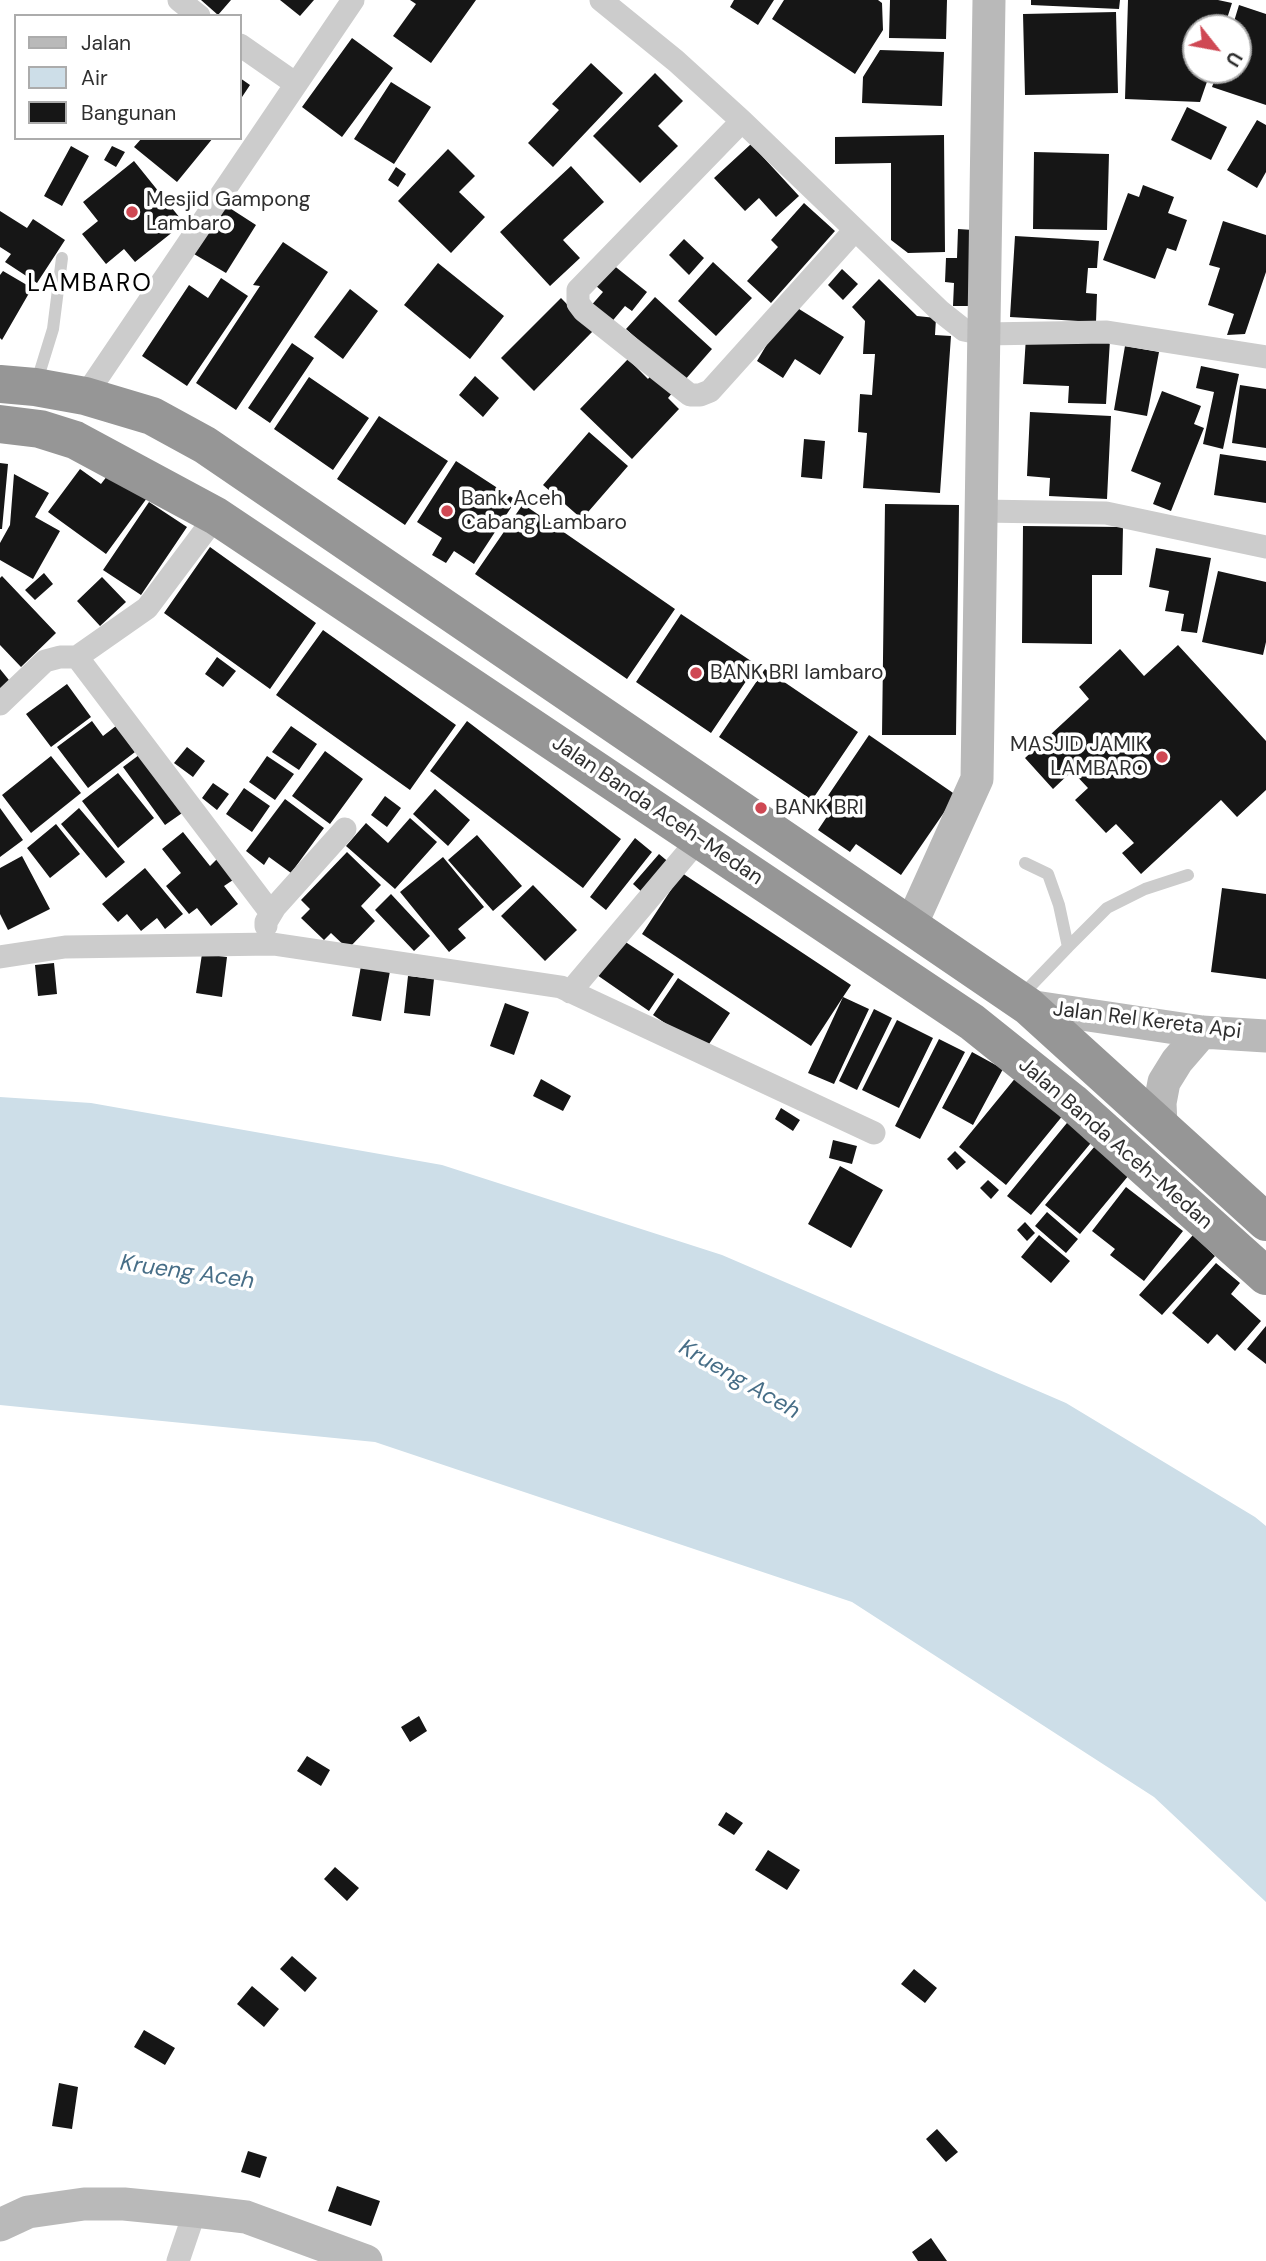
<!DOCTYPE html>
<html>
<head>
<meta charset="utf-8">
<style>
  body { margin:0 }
  #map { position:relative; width:1266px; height:2261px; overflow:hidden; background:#fff; font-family:"DM Sans",sans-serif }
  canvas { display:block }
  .legend { position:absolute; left:14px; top:14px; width:228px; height:126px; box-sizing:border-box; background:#fff; border:2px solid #acacac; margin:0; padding:9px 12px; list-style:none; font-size:21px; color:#2f2f2f }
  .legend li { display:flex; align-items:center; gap:14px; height:35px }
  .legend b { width:35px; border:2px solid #acacac }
  .north { position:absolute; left:1182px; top:14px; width:70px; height:70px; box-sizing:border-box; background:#fff; border:2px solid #acacac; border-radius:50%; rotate:121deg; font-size:19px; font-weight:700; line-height:28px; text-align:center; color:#2f2f2f }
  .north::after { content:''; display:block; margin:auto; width:24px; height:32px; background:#cf4853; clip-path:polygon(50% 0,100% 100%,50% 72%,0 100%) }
</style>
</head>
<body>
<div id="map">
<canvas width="1266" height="2261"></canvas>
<ul class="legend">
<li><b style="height:9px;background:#b9b9b9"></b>Jalan</li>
<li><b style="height:19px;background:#cddee8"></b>Air</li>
<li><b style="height:19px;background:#161616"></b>Bangunan</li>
</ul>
<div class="north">U</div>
</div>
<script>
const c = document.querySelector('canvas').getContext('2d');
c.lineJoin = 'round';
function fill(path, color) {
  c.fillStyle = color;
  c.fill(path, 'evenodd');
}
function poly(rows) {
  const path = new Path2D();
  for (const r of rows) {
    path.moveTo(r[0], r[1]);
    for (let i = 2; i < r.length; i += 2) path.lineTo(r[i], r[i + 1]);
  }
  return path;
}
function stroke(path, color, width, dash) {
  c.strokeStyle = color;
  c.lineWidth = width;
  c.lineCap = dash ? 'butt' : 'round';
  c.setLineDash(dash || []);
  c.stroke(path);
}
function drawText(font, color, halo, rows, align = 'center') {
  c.font = font + ' "DM Sans",sans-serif';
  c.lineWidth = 7;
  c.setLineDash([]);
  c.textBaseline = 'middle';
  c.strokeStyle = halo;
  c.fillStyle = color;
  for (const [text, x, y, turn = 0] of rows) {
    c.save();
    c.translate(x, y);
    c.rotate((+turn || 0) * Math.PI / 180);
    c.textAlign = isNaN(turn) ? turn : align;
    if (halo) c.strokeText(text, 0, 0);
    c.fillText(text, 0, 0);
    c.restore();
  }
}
fill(poly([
  [0,1097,91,1103,442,1165,722,1255,1066,1403,1255,1517,1266,1526,1266,1902,1154,1797,852,1602,375,1442,0,1405]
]), '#cddee8');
fill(poly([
  [201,0,231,0,218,15],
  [280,0,314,0,300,16],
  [410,0,476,0,431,63,393,36,416,4],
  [734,0,774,0,758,25,730,7],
  [784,0,878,0,882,3,883,30,855,74,772,19],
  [890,0,947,0,946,39,889,38],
  [1031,0,1120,0,1119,9,1031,5],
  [1128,0,1218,0,1232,3,1224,28,1196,28,1196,70,1211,70,1200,102,1125,99],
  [1239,5,1266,14,1266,105,1212,87,1218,70,1238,70,1238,28,1232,28],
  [1116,12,1118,93,1025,95,1023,14],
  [352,38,393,68,342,137,302,107],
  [880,50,944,52,942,106,862,103,863,77],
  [591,63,623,93,553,167,528,143,559,110,552,104],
  [655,73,683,101,658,126,678,146,640,183,593,136],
  [240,78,250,85,240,100],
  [391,82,431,107,394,164,354,139],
  [1187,107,1227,127,1211,160,1171,140],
  [1257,120,1266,125,1266,172,1257,188,1227,170],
  [944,135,945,252,908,253,891,240,891,163,835,164,835,137],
  [142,138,213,138,177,182,134,147],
  [751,144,799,196,776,217,759,198,745,211,714,178],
  [71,146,89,156,62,206,44,196],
  [112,146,125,152,116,167,104,160],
  [448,149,475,176,459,192,485,217,451,253,398,201],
  [1034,152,1109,154,1107,230,1033,229],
  [134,161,184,223,135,262,124,249,106,264,82,234,98,221,83,202],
  [571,166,604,202,563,240,580,258,550,286,500,232],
  [396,167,406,174,398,187,388,180],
  [1143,185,1174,197,1168,213,1187,220,1176,251,1167,248,1155,279,1103,260,1128,193,1139,197],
  [804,203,835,231,771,303,747,281,778,247,771,240],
  [225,205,256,225,226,273,194,254],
  [0,211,27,228,33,219,65,240,37,283,5,262,11,254,0,247],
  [1223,221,1266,235,1266,272,1245,334,1227,335,1234,314,1208,305,1220,268,1209,265],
  [958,229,973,230,969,306,953,306,954,283,945,282,946,258,957,258],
  [1015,236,1099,241,1097,268,1088,268,1086,293,1097,294,1096,322,1010,317],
  [684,239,704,258,689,275,669,255],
  [283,242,328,272,236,410,196,383,260,286,253,285],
  [713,262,752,298,716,336,678,301],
  [438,263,504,316,470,359,404,305],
  [612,264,647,292,632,311,625,306,609,325,589,308,603,292,595,285],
  [842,269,858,284,843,300,828,285],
  [3,271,32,288,2,340,0,338,0,275],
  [221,278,248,296,187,386,142,356,189,285,208,298],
  [879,279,917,316,936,318,935,335,951,336,940,493,863,488,867,433,858,432,860,394,872,395,875,354,863,354,865,321,852,307],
  [350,289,378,311,343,359,314,337],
  [655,297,712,349,684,381,626,329],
  [561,298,593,331,534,391,501,358],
  [791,304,844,337,820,375,795,359,783,378,757,361],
  [1026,337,1110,340,1106,404,1068,403,1069,386,1023,384],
  [292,343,314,358,270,423,248,408],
  [1125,346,1159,352,1147,416,1114,410],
  [628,359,648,379,653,373,673,392,668,398,679,409,632,459,580,409],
  [1201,366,1239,374,1223,449,1203,444,1214,392,1196,388],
  [475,376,499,398,483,417,459,395],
  [309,377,369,418,333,470,274,429],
  [1240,385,1266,389,1266,448,1232,443],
  [1162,391,1201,406,1194,424,1204,428,1171,511,1153,504,1161,483,1131,471],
  [1030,412,1111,416,1107,499,1049,496,1050,478,1027,476],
  [379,416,448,461,405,525,337,479],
  [589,432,628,466,582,519,543,485],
  [804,439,825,441,822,479,801,477],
  [1220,454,1266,461,1266,503,1214,495],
  [456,461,516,500,474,564,454,551,446,563,432,555,442,538,417,522],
  [0,463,8,464,2,529,0,529],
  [80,469,101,484,111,471,147,498,106,554,48,512],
  [14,474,49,493,35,517,60,531,33,579,0,560,0,543,10,525],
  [149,502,187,527,141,595,103,570],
  [523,504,675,609,627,679,475,574],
  [885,504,959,505,956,735,882,735],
  [1023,526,1123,527,1122,575,1092,575,1092,644,1022,643],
  [210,547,316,623,270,689,164,613],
  [1156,548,1211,558,1197,633,1181,631,1184,614,1165,611,1169,591,1149,587],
  [1218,571,1266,582,1266,642,1263,655,1202,642],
  [44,573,53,584,35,600,25,590],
  [2,576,56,633,21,667,0,645,0,578],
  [102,577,126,602,100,626,77,601],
  [681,614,757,665,711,733,636,682],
  [323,630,456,725,410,790,276,695],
  [1178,645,1266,741,1266,790,1237,817,1221,800,1141,874,1122,853,1134,843,1116,824,1106,833,1075,800,1088,788,1072,771,1053,789,1025,758,1089,699,1079,687,1120,649,1144,676],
  [217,657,236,671,223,687,205,674],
  [0,669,13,685,0,697],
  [765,669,858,732,812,800,719,737],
  [67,684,91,717,51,747,26,714],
  [92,721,103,736,116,726,135,752,88,788,57,747],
  [467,721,621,839,583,888,430,771],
  [291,726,317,744,299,770,272,752],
  [869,735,956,795,901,875,856,844,850,852,818,830,828,815,819,809],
  [187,747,205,761,193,777,174,763],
  [325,751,363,779,330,824,292,796],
  [143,752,185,811,165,825,123,767],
  [51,756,81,793,31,833,2,795],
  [267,756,294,774,275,800,249,782],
  [118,773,154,818,118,848,82,801],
  [213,783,229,794,217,810,202,798],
  [244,788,270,806,252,832,226,814],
  [435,789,470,820,448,846,413,814],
  [385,796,401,808,387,827,371,815],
  [285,799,324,828,291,873,269,857,264,865,246,851],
  [0,808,23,840,0,857],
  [79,808,125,862,106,878,61,824],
  [410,818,437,842,395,889,346,846,366,823,388,843],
  [56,824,80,854,50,878,27,848],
  [183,832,210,866,217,859,233,880,224,886,238,904,211,926,197,908,189,914,166,886,181,873,162,849],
  [477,835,522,886,493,911,448,860],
  [635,838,652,852,606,910,590,897],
  [347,852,381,885,361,906,375,921,348,949,331,933,324,940,301,918,310,909,301,900],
  [659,854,671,864,644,894,633,884],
  [22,856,50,909,8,930,0,914,0,868],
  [443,857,484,907,458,929,466,938,449,952,400,892],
  [145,868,183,914,165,929,157,918,141,931,127,914,118,922,102,904],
  [682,873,851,985,843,997,869,1009,834,1084,808,1073,843,997,811,1046,642,934],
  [533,885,577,930,545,961,501,916],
  [1222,888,1266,894,1266,979,1211,972],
  [391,894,430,936,414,951,375,910],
  [621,939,674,974,649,1011,597,975],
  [202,954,227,957,222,997,196,993],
  [54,963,57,994,38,996,35,965],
  [361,966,390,971,381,1021,352,1016],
  [408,976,434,979,430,1016,404,1013],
  [678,978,730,1013,705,1050,653,1015],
  [505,1003,529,1012,514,1055,490,1046],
  [874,1009,892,1018,857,1090,839,1081],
  [897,1020,933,1038,899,1108,862,1090],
  [939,1039,965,1052,920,1139,895,1126],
  [972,1052,1003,1069,973,1125,942,1108],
  [1017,1076,1064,1114,1006,1185,959,1147],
  [541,1079,571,1096,563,1111,533,1096],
  [781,1108,800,1120,793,1131,775,1119],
  [1071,1118,1095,1138,1031,1215,1007,1196],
  [833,1140,857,1146,852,1164,829,1158],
  [1095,1146,1129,1175,1080,1234,1045,1205],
  [955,1151,966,1162,957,1170,947,1159],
  [840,1166,883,1190,851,1248,808,1224],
  [988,1180,999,1190,991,1199,980,1188],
  [1126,1187,1183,1231,1144,1281,1110,1255,1115,1249,1092,1231],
  [1047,1212,1078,1239,1066,1253,1035,1226],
  [1025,1222,1035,1233,1027,1241,1017,1230],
  [1039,1235,1070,1261,1051,1283,1021,1257],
  [1193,1235,1215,1256,1162,1315,1139,1295],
  [1216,1263,1240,1283,1231,1294,1261,1321,1235,1351,1217,1334,1208,1344,1172,1313],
  [1266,1326,1266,1364,1247,1349],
  [419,1716,427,1731,410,1742,401,1727],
  [307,1756,330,1770,321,1786,297,1771],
  [726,1812,743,1823,734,1835,718,1825],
  [768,1850,800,1870,787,1890,755,1870],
  [335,1867,359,1888,347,1901,324,1879],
  [292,1956,317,1978,305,1992,280,1969],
  [914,1969,937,1988,925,2003,901,1984],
  [252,1986,279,2009,264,2027,237,2004],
  [144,2030,175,2048,165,2065,134,2047],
  [59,2083,78,2087,72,2129,52,2126],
  [937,2129,958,2152,946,2162,926,2139],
  [248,2151,267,2157,260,2178,241,2172],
  [337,2186,380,2201,371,2226,328,2211],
  [931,2238,947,2261,918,2261,912,2252]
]), '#161616');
stroke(poly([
  [36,384,53,329,62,258],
  [1068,947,1107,908,1145,889,1188,875],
  [1021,996,1068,947,1059,905,1048,874,1025,863]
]), '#ccc', 12);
stroke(poly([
  [179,0,199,16],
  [601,0,676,61,742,121,940,311,964,330,984,334,1107,332,1266,357],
  [240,45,296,84],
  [742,121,578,290,578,303,584,311,690,395,700,395,710,391,855,230],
  [85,396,353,0],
  [982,511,1106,513,1266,547],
  [77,657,147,608,216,516],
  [0,704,45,661,60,657,77,657,271,913],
  [266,926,266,922,275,907,345,829],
  [0,957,65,947,273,944,561,987,874,1133],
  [570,992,699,839],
  [178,2261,195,2211]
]), '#ccc', 23);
stroke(poly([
  [911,925,977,779,989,0],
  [1028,1006,1202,1032,1266,1036],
  [1161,1125,1160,1103,1164,1082,1177,1061,1202,1032],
  [0,2225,28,2212,84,2204,124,2204,195,2211,246,2217,366,2261]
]), '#b9b9b9', 33);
stroke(poly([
  [0,384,35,387,85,396,152,416,205,445,1028,1006,1266,1222],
  [0,424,40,429,75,440,216,516,972,1022,1072,1102,1266,1276]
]), '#969696', 38);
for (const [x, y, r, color] of [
  [132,212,7,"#cf4853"],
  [447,511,7,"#cf4853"],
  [696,673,7,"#cf4853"],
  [1162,757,7,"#cf4853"],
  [761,808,7,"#cf4853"]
]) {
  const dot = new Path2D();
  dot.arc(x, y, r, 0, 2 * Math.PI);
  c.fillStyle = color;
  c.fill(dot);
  stroke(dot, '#fff', 2.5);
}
drawText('21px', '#2f2f2f', '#fff', [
  ["Mesjid Gampong",146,200],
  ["Lambaro",146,224],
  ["Bank Aceh",461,499],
  ["Cabang Lambaro",461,523],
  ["BANK BRI lambaro",710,673],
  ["MASJID JAMIK",1148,745,"right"],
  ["LAMBARO",1148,769,"right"],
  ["BANK BRI",775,808]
], 'left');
drawText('21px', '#2f2f2f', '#fff', [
  ["Jalan Banda Aceh-Medan",657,811,34],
  ["Jalan Rel Kereta Api",1147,1021,7],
  ["Jalan Banda Aceh-Medan",1115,1144,41]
]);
drawText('italic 23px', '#476e87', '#fff', [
  ["Krueng Aceh",187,1273,8],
  ["Krueng Aceh",739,1380,30]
]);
c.letterSpacing = '2px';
drawText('24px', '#000', '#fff', [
  ["LAMBARO",90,285]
]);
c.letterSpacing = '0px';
</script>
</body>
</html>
